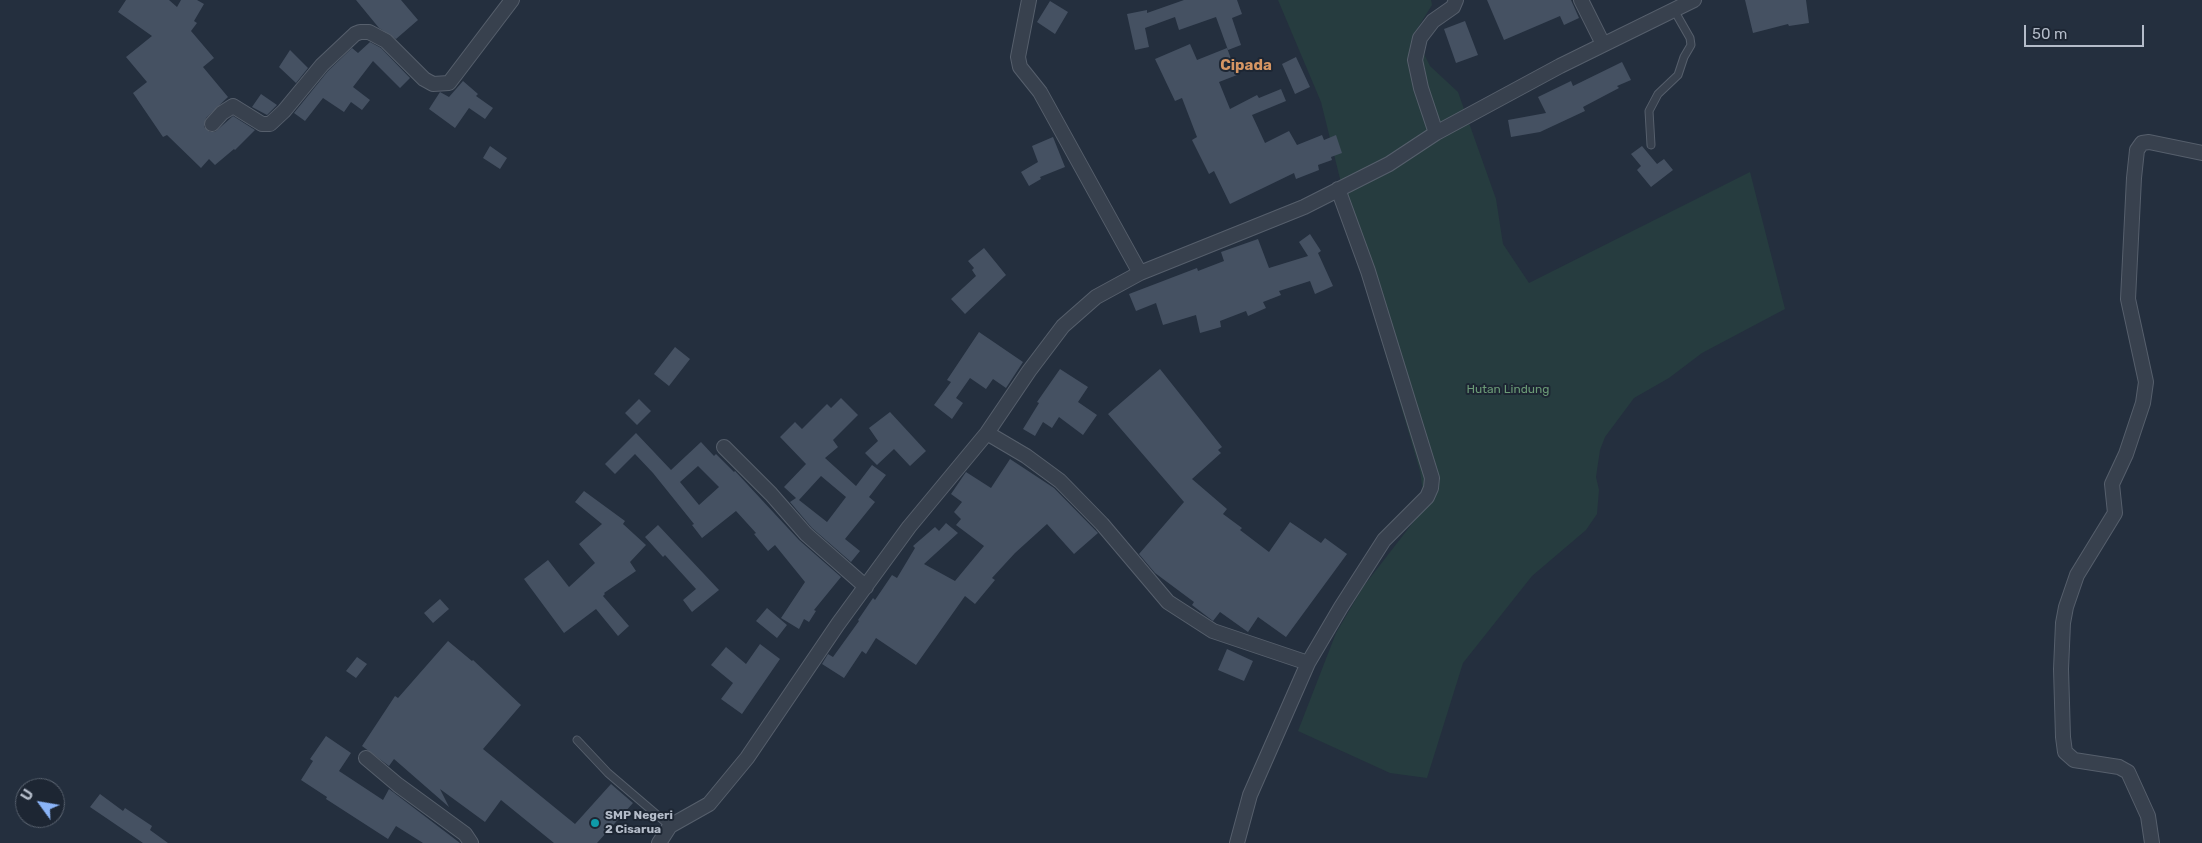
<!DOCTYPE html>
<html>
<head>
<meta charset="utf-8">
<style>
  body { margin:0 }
  #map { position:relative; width:2202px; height:843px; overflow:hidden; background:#242f3e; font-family:Rubik,sans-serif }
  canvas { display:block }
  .north { position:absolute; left:15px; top:778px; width:50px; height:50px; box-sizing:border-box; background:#1d2633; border:1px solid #59626f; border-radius:50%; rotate:302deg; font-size:14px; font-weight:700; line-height:20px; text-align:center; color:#b4bcc9 }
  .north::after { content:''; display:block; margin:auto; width:18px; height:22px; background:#8ab4f8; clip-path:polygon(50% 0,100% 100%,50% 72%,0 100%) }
  .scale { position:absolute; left:2024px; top:25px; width:120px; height:22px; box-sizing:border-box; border:2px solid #b4bcc9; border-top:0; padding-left:6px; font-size:15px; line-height:18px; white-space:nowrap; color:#b4bcc9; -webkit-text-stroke:4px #1d2633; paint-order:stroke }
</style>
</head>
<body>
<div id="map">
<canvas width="2202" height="843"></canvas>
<div class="north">U</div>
<div class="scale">50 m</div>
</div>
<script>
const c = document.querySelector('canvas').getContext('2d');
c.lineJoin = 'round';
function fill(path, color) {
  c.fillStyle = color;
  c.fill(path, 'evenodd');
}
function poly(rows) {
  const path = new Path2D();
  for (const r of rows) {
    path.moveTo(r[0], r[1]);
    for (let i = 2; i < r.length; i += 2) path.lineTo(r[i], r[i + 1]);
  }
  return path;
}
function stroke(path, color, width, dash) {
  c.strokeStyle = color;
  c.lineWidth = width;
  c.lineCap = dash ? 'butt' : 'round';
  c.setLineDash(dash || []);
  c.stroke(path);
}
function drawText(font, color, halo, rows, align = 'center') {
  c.font = font + ' Rubik,sans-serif';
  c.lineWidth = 4;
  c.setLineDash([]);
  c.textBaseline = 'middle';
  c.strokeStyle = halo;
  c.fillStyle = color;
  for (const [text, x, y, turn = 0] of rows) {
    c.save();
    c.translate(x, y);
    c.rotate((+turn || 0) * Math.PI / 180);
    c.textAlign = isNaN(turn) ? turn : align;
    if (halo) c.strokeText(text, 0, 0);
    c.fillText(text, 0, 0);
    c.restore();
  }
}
fill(poly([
  [1278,0,1431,0,1432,5,1414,34,1430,66,1458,92,1496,199,1503,244,1529,283,1750,172,1785,309,1702,353,1669,378,1634,398,1605,437,1600,450,1596,477,1599,490,1597,514,1586,530,1532,576,1463,663,1427,778,1390,773,1298,731,1336,633,1363,587,1425,507,1420,471,1372,308,1321,102]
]), '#263c3f');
fill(poly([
  [126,0,169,0,177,7,181,0,197,0,204,4,194,21,197,23,191,31,214,58,203,67,228,97,206,118,204,127,210,132,215,132,233,116,255,130,235,150,234,149,215,165,209,159,201,168,167,135,163,137,133,93,147,82,126,57,152,36,118,12],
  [356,0,401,0,418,20,396,39,379,28],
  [1184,0,1237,0,1242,14,1232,18,1241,45,1228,50,1216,17,1179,30,1175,17,1145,28,1149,47,1135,50,1127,14,1147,10,1147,13],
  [1487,0,1571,0,1579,18,1564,25,1560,16,1504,40],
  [1745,0,1806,0,1809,23,1789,26,1788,24,1753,33],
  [1050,1,1068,12,1055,34,1037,22],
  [1465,21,1478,55,1456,63,1444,29],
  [370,42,381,48,410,78,400,88,373,61,353,87,370,100,362,110,351,102,344,112,323,98,305,121,294,113,328,71,352,48,358,53],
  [1190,44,1197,60,1227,48,1237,75,1219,82,1230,109,1257,95,1259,98,1281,89,1286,101,1252,115,1265,143,1289,131,1297,145,1322,135,1324,140,1336,135,1342,153,1331,157,1332,160,1318,165,1319,170,1296,179,1294,173,1230,204,1214,171,1209,174,1192,140,1197,137,1182,98,1175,101,1155,59],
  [290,50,308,68,296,83,279,67],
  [1296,57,1310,87,1295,94,1282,64],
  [1622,62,1631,80,1617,86,1619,88,1583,107,1585,111,1540,132,1511,137,1508,120,1546,113,1538,97,1571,81,1573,86],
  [463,81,478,94,476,96,493,108,485,119,469,108,455,128,429,109,440,92,449,97],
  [261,94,277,105,267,115,252,107],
  [1053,137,1065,167,1040,177,1041,179,1029,186,1021,172,1038,162,1032,146],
  [490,146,507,158,500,169,483,158],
  [1642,146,1657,164,1664,159,1673,170,1651,187,1637,170,1641,166,1631,154],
  [1310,234,1321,251,1318,253,1333,286,1315,294,1310,281,1279,291,1281,295,1263,302,1266,308,1248,316,1246,311,1220,321,1221,327,1200,333,1196,315,1163,325,1156,303,1136,311,1129,294,1197,268,1198,271,1224,261,1221,252,1258,239,1269,268,1308,256,1299,242],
  [984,248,1006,275,965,314,951,299,976,276,972,270,974,268,968,261],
  [979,332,1023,362,1006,388,993,379,986,389,970,378,956,398,963,403,952,419,934,405,951,382,947,380],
  [675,347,690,359,669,386,654,374],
  [1060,369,1088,387,1078,402,1097,415,1083,435,1059,417,1052,428,1043,422,1035,436,1023,429,1039,403,1037,402],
  [1160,369,1222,447,1218,450,1221,453,1192,479,1227,509,1223,514,1242,528,1240,530,1269,552,1290,522,1321,543,1325,538,1347,554,1286,637,1258,617,1248,632,1220,612,1213,621,1192,605,1194,602,1155,573,1139,554,1184,502,1108,414],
  [841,398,858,415,833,440,838,447,825,458,856,486,872,465,886,475,869,497,875,502,845,539,860,551,851,562,812,528,790,502,796,498,784,487,806,464,780,437,795,422,802,429,827,404,831,408],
  [821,476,846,497,827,522,799,500],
  [639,399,651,411,637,425,625,413],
  [890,412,926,451,910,466,894,449,877,465,865,453,878,441,869,428],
  [636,433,671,470,701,442,714,456,716,454,734,472,735,471,799,540,841,577,814,610,816,611,809,622,804,619,799,629,781,618,805,582,775,545,768,551,754,534,756,533,736,511,702,538,692,525,694,524,653,473,635,454,615,474,605,464],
  [698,466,719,487,699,505,680,482],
  [1010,459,1054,488,1098,533,1074,554,1047,524,1015,553,992,578,995,580,975,604,965,596,916,665,876,638,866,654,862,651,844,678,822,664,828,654,833,657,859,621,858,620,873,598,875,600,892,575,897,578,915,548,913,546,935,527,939,531,946,523,958,533,924,564,955,581,984,546,956,525,961,519,954,512,962,502,951,494,966,472,991,488],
  [584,491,625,521,623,524,646,545,630,562,636,571,604,593,605,594,603,596,629,626,618,636,596,609,564,633,524,579,548,560,569,587,595,563,579,544,602,524,575,502],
  [658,525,719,590,692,612,683,600,696,589,665,555,663,557,645,537],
  [440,599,449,609,433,623,424,613],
  [767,608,787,625,777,638,756,621],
  [448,641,472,661,473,660,521,705,483,749,575,824,611,784,633,803,597,843,554,843,501,800,485,822,440,789,449,807,394,759,389,766,362,746,395,696,398,698],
  [760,644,780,659,742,714,721,699,733,683,711,665,726,647,746,664],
  [1227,649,1253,661,1244,681,1218,670],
  [357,657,367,664,356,678,346,671],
  [326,736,351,753,339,771,383,800,389,789,460,843,423,843,396,826,388,839,326,799,327,797,301,780,313,761,310,759],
  [100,794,123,811,125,808,152,826,150,830,168,843,143,843,90,807]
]), '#455162');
const lane = poly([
  [1651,145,1649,111,1658,94,1678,75,1684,57,1691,45,1690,38,1674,10],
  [577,740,608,773,670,826]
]);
const street = poly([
  [1029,0,1018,57,1020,67,1040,92,1140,273],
  [1581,0,1603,44],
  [212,124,222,113,233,106,262,124,270,124,284,111,322,65,355,34,360,32,369,32,386,41,424,79,433,84,449,83,512,0],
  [1436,133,1421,88,1415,60,1420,38,1433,21,1453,7,1456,0],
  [987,433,1026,456,1060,481,1102,524,1168,602,1213,631,1308,663],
  [724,447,771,494,806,534,866,587],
  [366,758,398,785,465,834,471,843],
  [659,843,670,826,709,804,747,758,838,624,909,527,987,433,1029,371,1063,326,1096,297,1140,273,1304,207,1389,164,1436,133,1560,66,1694,0],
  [1237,843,1250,795,1308,663,1341,607,1384,540,1427,497,1431,488,1432,478,1368,271,1338,189],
  [2152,843,2148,816,2128,772,2119,767,2074,760,2065,752,2063,737,2061,669,2063,623,2066,607,2077,575,2115,513,2112,484,2126,454,2143,403,2146,382,2128,299,2134,178,2137,150,2142,143,2149,142,2202,153]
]);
stroke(lane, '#565f6c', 9);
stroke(street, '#565f6c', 16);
stroke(lane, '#38414e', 7);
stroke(street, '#38414e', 14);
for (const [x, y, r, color] of [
  [595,823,5,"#0f9aa8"]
]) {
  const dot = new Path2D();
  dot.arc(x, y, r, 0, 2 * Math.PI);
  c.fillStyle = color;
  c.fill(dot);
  stroke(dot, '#1d2633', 2);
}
drawText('12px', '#6b9a76', '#1d2633', [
  ["Hutan Lindung",1508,390]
]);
drawText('bold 12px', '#b4bcc9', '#1d2633', [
  ["SMP Negeri",605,816],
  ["2 Cisarua",605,830]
], 'left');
drawText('bold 15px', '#d59563', '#1d2633', [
  ["Cipada",1246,66]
]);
</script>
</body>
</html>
